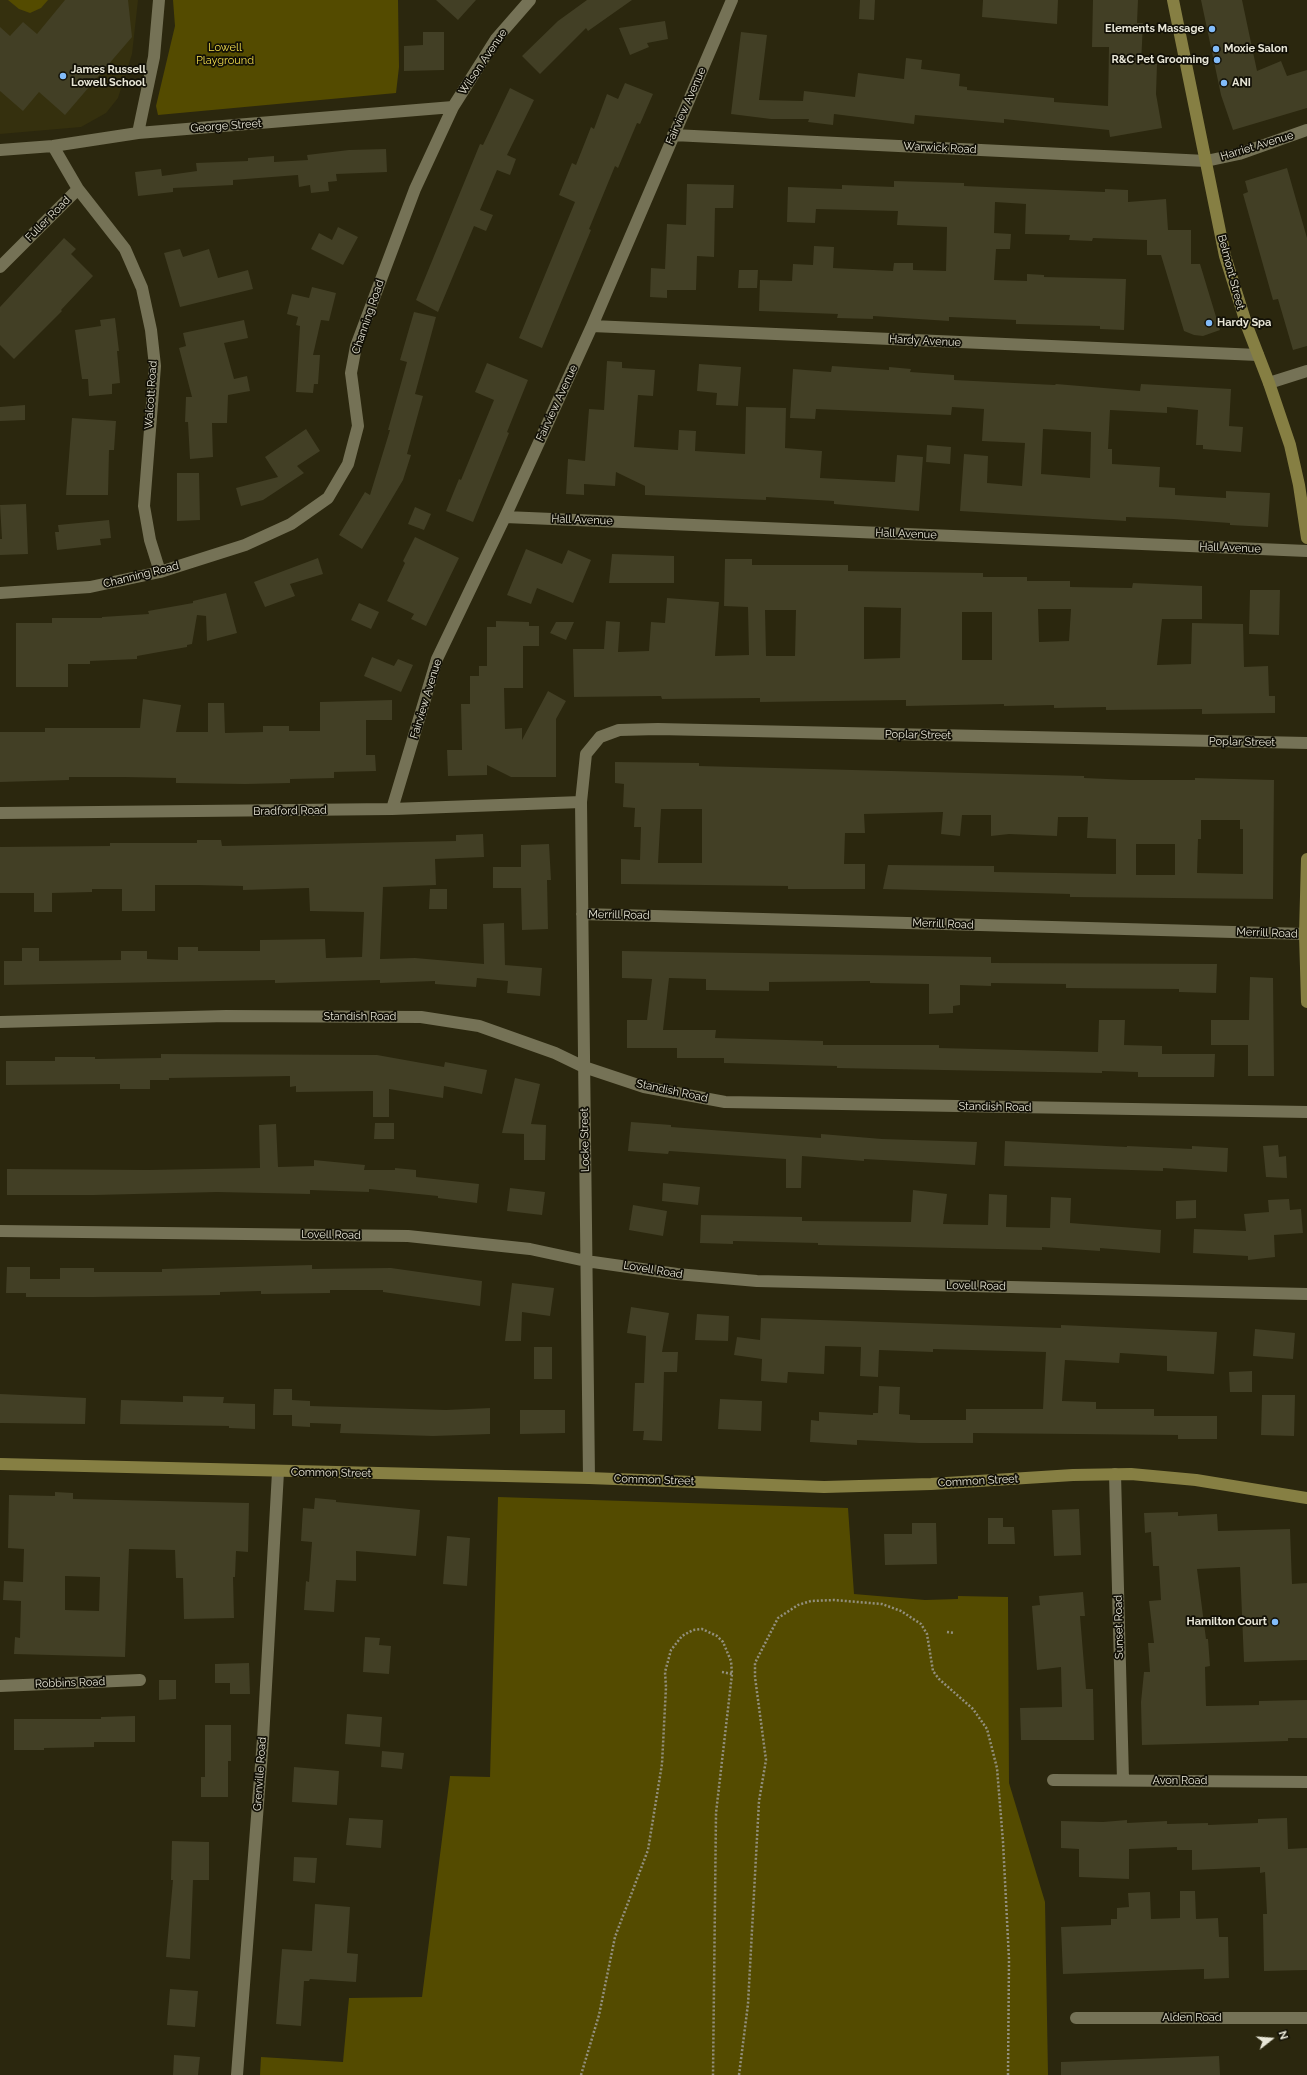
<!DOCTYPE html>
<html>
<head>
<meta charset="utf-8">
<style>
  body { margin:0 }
  #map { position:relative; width:1307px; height:2075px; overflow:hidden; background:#2b270e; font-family:Raleway,sans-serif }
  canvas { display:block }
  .north { position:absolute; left:1251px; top:2019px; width:40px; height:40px; -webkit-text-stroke:3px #121006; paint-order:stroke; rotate:73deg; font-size:11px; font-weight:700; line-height:16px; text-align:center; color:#e8e6d7 }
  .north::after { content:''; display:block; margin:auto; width:14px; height:18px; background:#e8e6d7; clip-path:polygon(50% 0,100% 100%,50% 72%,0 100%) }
</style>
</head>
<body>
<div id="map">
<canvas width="1307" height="2075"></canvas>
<div class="north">N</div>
</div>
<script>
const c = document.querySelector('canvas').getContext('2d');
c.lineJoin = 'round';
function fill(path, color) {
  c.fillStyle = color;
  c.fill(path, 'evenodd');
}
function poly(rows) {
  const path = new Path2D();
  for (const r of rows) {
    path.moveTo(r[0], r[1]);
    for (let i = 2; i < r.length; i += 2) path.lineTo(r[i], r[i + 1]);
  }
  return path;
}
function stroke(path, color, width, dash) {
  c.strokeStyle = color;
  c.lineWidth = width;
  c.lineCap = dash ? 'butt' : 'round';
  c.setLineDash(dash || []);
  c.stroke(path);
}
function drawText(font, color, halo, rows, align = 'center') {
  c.font = font + ' Raleway,sans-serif';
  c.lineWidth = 3.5;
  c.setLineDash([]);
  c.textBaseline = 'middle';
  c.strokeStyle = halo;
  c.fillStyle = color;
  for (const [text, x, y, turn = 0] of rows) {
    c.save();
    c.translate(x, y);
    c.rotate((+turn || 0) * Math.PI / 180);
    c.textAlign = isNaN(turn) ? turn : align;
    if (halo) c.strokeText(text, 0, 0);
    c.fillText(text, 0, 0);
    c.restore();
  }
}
fill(poly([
  [0,0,138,0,132,54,118,98,106,113,81,127,0,134]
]), '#35300e');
fill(poly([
  [8,0,48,0,41,8,30,13,19,9],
  [173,0,398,0,399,67,396,93,158,115,156,106,175,26],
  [498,1497,848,1508,854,1594,925,1600,958,1599,958,1596,1008,1597,1009,1783,1045,1902,1048,2075,260,2075,261,2057,343,2062,349,1998,422,1997,450,1776,490,1777]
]), '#544b00');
fill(poly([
  [65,0,128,0,132,37,65,115,39,92,23,111,0,91,0,27,10,36,23,22,37,34],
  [436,0,476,0,458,20],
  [587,0,632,0,588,31,586,28,540,74,522,56,558,21],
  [860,0,875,0,874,20,859,19],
  [983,0,1058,0,1057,24,982,17],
  [1093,0,1138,0,1137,23,1143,23,1141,64,1157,64,1156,94,1162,128,1110,137,1109,130,1004,119,1004,123,915,115,914,124,834,114,833,125,808,122,809,119,771,119,731,114,741,32,767,35,759,100,803,101,804,91,855,97,858,73,904,79,906,58,922,60,921,69,960,74,959,86,967,87,967,90,1054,98,1054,102,1108,106,1109,47,1092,47],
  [1201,0,1242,0,1257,71,1281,61,1287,76,1307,70,1307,108,1233,130,1221,95],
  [665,21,668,39,647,43,649,47,630,55,619,28],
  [423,32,444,32,444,70,404,71,404,46,423,45],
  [625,83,653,94,640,124,637,123,618,168,615,166,589,229,591,230,542,348,519,338,575,202,559,195,572,163,576,165,591,127,594,129,607,94,618,99],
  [510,88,534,100,507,155,516,159,510,175,497,170,480,210,493,215,486,231,474,226,438,312,416,300,480,144,483,145],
  [386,149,387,172,336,174,337,181,328,182,329,191,311,193,310,185,299,187,298,175,233,180,233,185,173,188,173,192,138,196,135,172,161,169,162,176,197,171,196,163,248,161,248,158,274,156,274,162,308,160,307,155,349,150],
  [1287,168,1307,238,1307,346,1293,350,1278,299,1273,300,1243,194,1248,192,1245,181],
  [894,181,964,183,964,186,1056,190,1105,192,1105,189,1128,190,1128,202,1166,199,1168,230,1191,230,1191,264,1200,264,1220,330,1203,336,1194,335,1184,331,1161,255,1147,255,1147,240,1093,238,1092,241,1069,240,1070,235,1025,234,1026,204,995,202,994,233,1011,234,1010,249,996,249,994,280,1027,281,1027,274,1044,275,1044,277,1126,279,1124,330,1100,329,1100,326,1016,324,1016,320,949,317,949,321,873,316,873,319,837,318,838,314,759,311,760,280,792,281,793,264,813,265,814,246,834,247,833,268,893,271,894,263,913,263,913,270,946,271,947,227,897,225,898,211,816,209,815,223,787,222,788,187,842,189,842,185,894,187],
  [687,184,734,185,733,208,715,208,714,257,697,256,696,290,667,290,667,298,650,297,651,268,665,269,667,224,686,225],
  [338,227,358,237,343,265,311,249,319,233,332,240],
  [64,238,76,249,71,254,93,276,61,310,62,311,14,359,0,345,0,307],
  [180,249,183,257,209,249,218,278,248,270,253,289,180,307,164,253],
  [739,270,758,270,757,288,738,288],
  [312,287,336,293,329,321,321,320,313,355,320,355,318,384,314,384,313,393,296,392,300,326,296,325,298,317,287,314,292,294,309,298],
  [414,312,436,317,415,394,423,396,407,454,411,455,403,480,362,549,339,535,365,492,370,495,390,430,388,430,407,362,400,360],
  [115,318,119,351,117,351,120,383,112,384,112,394,89,396,88,379,82,379,75,330,101,326,100,320],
  [244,320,248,338,224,343,234,379,247,376,250,391,228,395,227,423,212,423,213,457,190,459,188,422,185,422,186,397,192,397,179,348,186,346,183,333],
  [607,361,622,362,622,368,655,370,653,396,638,395,634,447,678,450,679,430,696,431,695,451,745,454,746,407,786,408,785,448,822,451,820,478,895,482,897,455,923,457,919,511,834,504,834,501,766,497,766,500,645,495,645,486,616,472,615,486,584,484,584,495,566,494,568,459,585,461,589,409,604,410],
  [487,363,528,380,507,432,509,433,473,522,446,511,459,479,461,480,494,400,475,392],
  [699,364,741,367,738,406,716,405,717,393,697,391],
  [832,366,889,370,889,367,911,369,910,372,954,375,954,380,1055,385,1056,384,1140,391,1141,384,1231,389,1229,426,1243,427,1241,452,1203,449,1203,445,1196,445,1198,410,1167,407,1167,413,1110,410,1108,449,1112,449,1112,464,1160,467,1159,487,1175,488,1175,495,1226,498,1226,491,1270,493,1268,527,1230,525,1230,523,1173,519,1126,517,1126,521,960,511,964,454,988,456,987,483,1022,486,1025,443,982,441,984,409,952,407,951,415,816,409,815,419,790,418,793,369,831,372],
  [1043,429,1091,432,1090,478,1041,474],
  [25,405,25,420,0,421,0,407],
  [72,418,116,421,114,450,109,450,108,495,66,495],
  [306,429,320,451,297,466,304,473,263,500,241,506,236,488,278,477,265,457],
  [927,445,951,447,950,464,926,462],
  [177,473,199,473,200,520,177,521],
  [26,504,28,554,0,555,0,539,2,539,0,505],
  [415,507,431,514,424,530,408,524],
  [109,520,111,538,100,539,101,545,57,550,55,532,59,532,58,525],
  [415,537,459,558,426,626,411,619,414,614,387,601,405,563,403,561],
  [526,549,562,564,568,550,591,560,573,603,537,588,531,604,507,595],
  [612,554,674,556,674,583,609,583],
  [318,558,323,574,290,584,295,596,265,607,254,582],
  [725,559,752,559,752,565,848,565,848,571,983,573,983,577,1027,577,1027,581,1070,581,1070,587,1132,588,1133,583,1202,586,1202,619,1162,619,1157,665,1191,664,1192,623,1243,624,1244,667,1268,666,1269,696,1275,696,1275,713,1202,714,1202,709,1106,710,1106,707,1054,708,1054,705,1004,706,1004,704,906,706,906,700,760,702,760,698,662,699,661,696,574,697,573,649,604,649,606,621,620,622,618,652,649,651,651,622,665,623,667,598,719,602,715,656,749,655,748,607,724,606],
  [864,607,901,608,900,658,864,659],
  [1038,609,1071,609,1069,641,1039,642],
  [765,610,796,610,795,656,766,656],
  [962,612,992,612,992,660,962,660],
  [1250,590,1280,590,1279,635,1249,634],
  [226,593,237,633,207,641,206,616,197,615,192,644,187,645,187,647,137,656,137,659,90,661,90,664,68,664,68,687,16,687,16,623,52,623,52,618,102,618,102,617,149,614,148,611,193,603,193,601],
  [359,603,379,612,371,629,351,620],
  [496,621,529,622,529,626,539,626,539,646,523,646,523,688,504,688,505,729,522,728,522,740,548,691,566,701,556,719,556,777,511,777,487,765,487,775,448,776,447,750,462,750,461,704,470,704,470,676,479,676,479,666,487,666,487,627,496,627],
  [556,622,574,622,566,640,550,633],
  [372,657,394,666,398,659,413,665,401,692,364,676],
  [143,699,181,705,176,732,208,732,208,703,224,703,225,733,263,732,263,726,289,726,289,731,320,731,320,702,392,700,392,720,366,720,366,755,375,755,376,771,334,772,334,778,290,779,290,783,245,784,176,783,176,778,124,777,69,777,69,780,0,782,0,732,45,732,45,728,140,728],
  [615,762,699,763,699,766,1084,776,1084,778,1131,780,1195,780,1195,778,1274,780,1273,899,1070,897,1070,894,883,889,888,865,994,866,994,872,1116,874,1116,839,1087,838,1088,817,1058,817,1057,836,1009,834,991,836,991,815,962,815,960,836,941,834,943,812,864,814,865,833,845,833,844,864,865,864,865,889,788,889,788,886,621,884,621,859,640,860,641,827,634,827,635,808,623,807,624,784,615,783],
  [661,809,702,809,702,863,658,863],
  [1201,820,1240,820,1240,829,1243,829,1243,874,1197,873,1198,839,1201,839],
  [1136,844,1175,844,1175,875,1136,875],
  [483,834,484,857,435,859,436,885,383,887,380,959,415,958,484,964,483,924,504,923,505,965,542,968,540,996,507,993,508,981,477,978,476,987,435,984,435,981,380,983,380,980,275,983,275,980,4,985,4,961,22,961,22,948,39,948,39,961,121,960,121,951,147,951,147,959,178,960,178,947,198,947,198,951,260,951,260,940,325,939,326,958,362,957,364,912,310,911,309,888,243,890,243,886,197,885,155,885,155,911,122,911,122,889,92,889,92,892,52,893,52,912,34,912,34,893,0,893,0,847,110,846,110,843,197,843,197,840,221,840,222,846,456,841,456,835],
  [549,844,551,880,547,880,548,929,522,930,521,888,493,888,493,867,521,867,521,845],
  [430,889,447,889,447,909,429,909],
  [622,951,991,957,991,963,1217,964,1216,993,1179,992,1179,989,1066,988,1066,984,991,983,991,986,960,985,960,1005,953,1006,953,1013,929,1014,929,984,870,983,870,981,769,982,769,991,706,990,706,979,669,978,663,1030,716,1030,715,1038,823,1041,823,1045,939,1045,939,1048,1098,1052,1099,1020,1125,1020,1124,1045,1162,1046,1162,1054,1215,1054,1214,1077,1138,1077,1138,1072,1102,1071,1102,1073,837,1068,837,1066,724,1063,724,1058,677,1058,677,1048,627,1048,627,1020,647,1020,652,979,622,978],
  [1250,977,1273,978,1274,1076,1248,1076,1248,1045,1211,1045,1211,1020,1249,1020],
  [161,1054,377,1055,444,1067,445,1062,487,1070,482,1094,444,1086,443,1098,389,1089,389,1117,373,1117,373,1091,296,1092,296,1086,290,1087,290,1076,169,1078,169,1080,150,1080,150,1089,120,1089,120,1084,6,1085,6,1061,55,1061,55,1057,95,1057,95,1059,161,1058],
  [515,1078,540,1084,531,1124,546,1125,545,1160,524,1160,524,1134,502,1133],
  [631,1122,671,1125,671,1127,821,1138,821,1134,882,1139,977,1142,975,1165,864,1159,864,1161,802,1156,801,1188,786,1188,786,1159,669,1151,668,1154,628,1151],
  [375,1123,394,1123,394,1139,374,1139],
  [276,1124,278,1167,314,1166,314,1160,365,1165,364,1170,395,1170,395,1168,416,1170,416,1177,479,1184,477,1203,438,1198,438,1196,369,1189,369,1192,310,1190,310,1194,217,1192,94,1195,7,1195,7,1169,148,1170,260,1168,259,1125],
  [1005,1141,1127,1147,1127,1146,1192,1149,1192,1146,1228,1148,1227,1172,1163,1168,1163,1171,1004,1166],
  [1278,1145,1279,1157,1286,1156,1287,1178,1266,1177,1263,1146],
  [663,1183,700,1187,698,1205,662,1201],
  [510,1188,545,1192,542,1215,507,1211],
  [913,1190,947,1194,943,1224,988,1225,989,1194,1007,1195,1006,1227,1050,1228,1051,1197,1071,1198,1070,1223,1161,1230,1160,1253,1100,1248,1100,1251,1042,1247,1042,1250,818,1245,818,1243,733,1241,733,1244,700,1243,701,1215,802,1217,802,1221,911,1222],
  [1289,1199,1290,1210,1301,1209,1303,1233,1274,1235,1275,1257,1248,1260,1248,1256,1193,1253,1194,1229,1246,1231,1244,1214,1269,1212,1268,1200],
  [1196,1200,1196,1218,1176,1219,1176,1201],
  [633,1205,667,1211,663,1236,629,1230],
  [312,1265,312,1269,391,1268,482,1281,480,1306,383,1292,383,1290,330,1290,330,1293,261,1294,261,1291,220,1292,220,1295,94,1297,26,1297,26,1293,6,1293,7,1267,30,1267,30,1279,60,1279,60,1268,94,1268,94,1272,162,1272,162,1269],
  [512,1283,554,1288,550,1316,522,1312,521,1341,505,1341],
  [631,1307,669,1313,662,1352,678,1352,677,1372,664,1372,662,1441,643,1440,644,1431,633,1431,635,1383,644,1383,646,1336,627,1333],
  [697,1314,729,1316,728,1341,695,1340],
  [761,1318,1061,1328,1061,1325,1217,1332,1214,1374,1167,1371,1167,1356,1120,1353,1119,1363,1065,1360,1062,1401,1096,1402,1096,1409,1154,1409,1154,1416,1217,1416,1217,1439,1178,1439,1178,1435,973,1433,973,1443,919,1443,857,1440,857,1445,810,1442,811,1420,819,1421,819,1412,873,1415,873,1413,878,1413,879,1386,900,1387,899,1414,910,1415,910,1420,966,1420,966,1409,1043,1409,1046,1352,933,1349,933,1352,879,1350,878,1377,860,1376,861,1347,825,1346,824,1374,788,1372,787,1383,761,1381,762,1359,734,1355,737,1337,760,1340],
  [1255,1329,1295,1333,1293,1359,1253,1356],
  [534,1347,552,1347,552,1379,534,1379],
  [1252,1371,1252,1392,1230,1392,1229,1372],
  [274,1389,292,1389,292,1400,310,1401,310,1406,446,1410,490,1408,490,1434,433,1436,340,1433,341,1424,310,1423,310,1427,292,1426,292,1415,273,1415],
  [0,1394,86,1398,85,1424,0,1423],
  [1262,1395,1295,1395,1294,1436,1261,1435],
  [183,1396,224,1397,223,1403,255,1404,255,1429,229,1428,229,1426,120,1424,121,1400,183,1402],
  [720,1399,762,1401,761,1431,718,1429],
  [520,1410,565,1410,565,1433,520,1434],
  [55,1492,73,1493,73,1499,249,1503,248,1552,236,1551,235,1577,233,1577,234,1618,184,1619,183,1578,176,1578,175,1550,129,1549,125,1657,14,1654,15,1637,20,1638,21,1601,3,1600,4,1581,23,1582,24,1549,8,1548,9,1495,55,1496],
  [65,1576,100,1577,99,1611,65,1610],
  [315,1498,336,1500,336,1502,420,1510,416,1556,356,1551,356,1581,336,1580,334,1612,304,1610,306,1581,309,1582,312,1542,301,1541,303,1508,314,1509],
  [1079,1509,1081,1555,1054,1556,1052,1510],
  [1178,1512,1178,1516,1217,1514,1218,1531,1290,1529,1292,1584,1307,1583,1307,1660,1244,1662,1240,1567,1197,1569,1206,1639,1208,1639,1210,1666,1205,1667,1206,1706,1259,1705,1259,1701,1307,1700,1307,1738,1288,1738,1288,1741,1142,1745,1141,1702,1144,1672,1150,1672,1148,1643,1154,1643,1149,1601,1161,1600,1159,1566,1153,1566,1151,1532,1145,1533,1144,1513],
  [988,1518,1003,1518,1003,1527,1014,1527,1015,1544,988,1544],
  [912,1523,936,1523,937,1564,885,1565,884,1534,912,1534],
  [447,1536,470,1538,467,1586,443,1584],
  [1083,1592,1085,1616,1080,1616,1086,1689,1093,1689,1094,1740,1021,1740,1020,1708,1062,1707,1061,1667,1037,1670,1032,1606,1040,1605,1039,1596],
  [365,1637,380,1638,379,1645,391,1646,389,1674,363,1672],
  [249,1663,250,1694,230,1694,230,1683,215,1683,215,1664],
  [159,1680,176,1680,176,1699,159,1700],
  [347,1714,382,1717,380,1747,345,1744],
  [135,1716,135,1742,94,1742,94,1747,44,1748,44,1750,14,1750,14,1719,101,1719,101,1717],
  [205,1725,231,1725,231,1761,228,1761,228,1797,201,1797,201,1777,205,1777],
  [382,1751,404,1753,402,1769,381,1767],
  [294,1767,339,1771,337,1805,292,1802],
  [349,1818,383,1820,381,1848,346,1845],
  [1287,1818,1288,1849,1307,1848,1307,1970,1264,1971,1263,1914,1267,1914,1265,1872,1260,1873,1260,1867,1192,1870,1192,1850,1177,1850,1177,1847,1129,1849,1129,1879,1079,1877,1079,1849,1061,1848,1061,1821,1103,1822,1127,1820,1127,1823,1167,1821,1167,1824,1208,1823,1208,1825,1258,1823,1258,1819],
  [172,1841,209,1842,209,1880,193,1880,190,1959,166,1957,173,1880,171,1880],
  [294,1857,317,1858,315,1883,293,1881],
  [1180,1891,1195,1891,1196,1919,1218,1918,1219,1937,1228,1937,1229,1978,1204,1979,1204,1969,1063,1974,1061,1927,1111,1925,1111,1919,1117,1919,1117,1908,1129,1907,1128,1893,1150,1892,1151,1919,1180,1918],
  [315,1904,350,1907,347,1953,358,1954,356,1982,310,1979,309,1981,304,1981,301,2026,276,2024,282,1949,312,1951],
  [170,1989,198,1991,195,2027,167,2025],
  [174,2055,200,2057,198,2075,173,2075],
  [1219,2056,1220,2075,1061,2075,1061,2062]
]), '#423f25');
stroke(poly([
  [947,1632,954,1633],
  [722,1672,732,1674],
  [581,2075,599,2015,615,1937,648,1850,662,1764,666,1687,665,1672,671,1650,682,1636,693,1630,702,1629,717,1636,723,1642,731,1661,732,1674,716,1813,713,2075],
  [739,2075,748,2004,759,1801,766,1760,755,1677,755,1663,778,1618,798,1605,811,1601,834,1600,882,1604,901,1611,921,1624,927,1634,933,1671,939,1679,973,1709,987,1729,997,1768,1003,1842,1009,1959,1008,2075]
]), '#93907d', 2.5, [2, 2]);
stroke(poly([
  [138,133,154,57,159,0],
  [673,135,1206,161,1239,154,1307,130],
  [0,150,53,146,138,133,453,107],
  [78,189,125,249,142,288,151,330,155,366,144,506,150,540,160,572],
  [0,267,78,189,53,146],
  [592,326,1258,355],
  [1269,383,1307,371],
  [505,517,1307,551],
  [0,593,90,587,160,572,245,545,291,524,328,498,348,464,358,426,351,373,356,346,415,189,453,107,496,39,530,0],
  [392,809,437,659,505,517,592,326,732,0],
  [0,813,392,809,581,802],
  [582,914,1305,934],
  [0,1022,226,1016,421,1017,479,1026,555,1053,584,1067,644,1087,725,1102,1307,1112],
  [0,1231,408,1236,530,1249,586,1261,677,1274,757,1281,1307,1294],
  [1115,1474,1123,1780],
  [589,1478,581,802,586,754,600,737,619,730,658,729,1307,743],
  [0,1686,140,1680],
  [1053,1780,1307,1782],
  [1076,2018,1307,2018],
  [237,2075,263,1739,278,1472]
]), '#757256', 12);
stroke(poly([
  [1173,0,1225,256,1247,326,1269,383,1290,445,1299,485,1307,538],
  [1307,859,1305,934,1307,1002],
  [0,1464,589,1478,824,1487,931,1484,1073,1475,1131,1474,1196,1480,1307,1498]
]), '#867f43', 12);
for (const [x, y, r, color] of [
  [1212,29,4,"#82bcfa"],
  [1216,49,4,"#82bcfa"],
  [1217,60,4,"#82bcfa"],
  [63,76,4,"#82bcfa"],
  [1224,83,4,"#82bcfa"],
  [1209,323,4,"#82bcfa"],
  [1275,1622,4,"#82bcfa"]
]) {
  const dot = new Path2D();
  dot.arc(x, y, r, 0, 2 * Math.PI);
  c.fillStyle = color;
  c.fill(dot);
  stroke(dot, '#121006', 1.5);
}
drawText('bold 11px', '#e8e6d7', '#121006', [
  ["Elements Massage",1204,29,"right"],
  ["Moxie Salon",1224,49],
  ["R&C Pet Grooming",1209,60,"right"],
  ["James Russell",71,70],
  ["Lowell School",71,83],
  ["ANI",1232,83],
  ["Hardy Spa",1217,323],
  ["Hamilton Court",1267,1622,"right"]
], 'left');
drawText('11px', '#f2dd4d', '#121006', [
  ["Lowell",225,48],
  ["Playground",225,61]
]);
drawText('11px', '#e8e6d7', '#121006', [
  ["Wilson Avenue",483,62,-56],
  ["Fairview Avenue",686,106,-66],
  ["George Street",226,126,-4],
  ["Harriet Avenue",1257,146,-17],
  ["Warwick Road",940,148,3],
  ["Fuller Road",48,219,-45],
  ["Belmont Street",1231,272,75],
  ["Channing Road",368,317,-71],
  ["Hardy Avenue",925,341,3],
  ["Walcott Road",151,395,-86],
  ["Fairview Avenue",557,403,-65],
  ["Hall Avenue",582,520,2],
  ["Hall Avenue",906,534,2],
  ["Hall Avenue",1230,548,2],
  ["Channing Road",141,575,-14],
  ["Fairview Avenue",426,699,-73],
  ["Poplar Street",918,735,1],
  ["Poplar Street",1242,742,1],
  ["Bradford Road",290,811,-1],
  ["Merrill Road",619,915,1],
  ["Merrill Road",943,924,2],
  ["Merrill Road",1267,933,2],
  ["Standish Road",360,1017],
  ["Standish Road",672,1091,12],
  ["Standish Road",995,1107,1],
  ["Locke Street",585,1140,-91],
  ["Lovell Road",331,1235,1],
  ["Lovell Road",653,1270,9],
  ["Lovell Road",976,1286,1],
  ["Common Street",331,1473,1],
  ["Common Street",654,1480,2],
  ["Common Street",978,1481,-3],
  ["Sunset Road",1119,1627,-91],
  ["Robbins Road",70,1683,-2],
  ["Grenville Road",260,1774,-86],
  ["Avon Road",1180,1781],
  ["Alden Road",1192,2018]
]);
</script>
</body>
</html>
